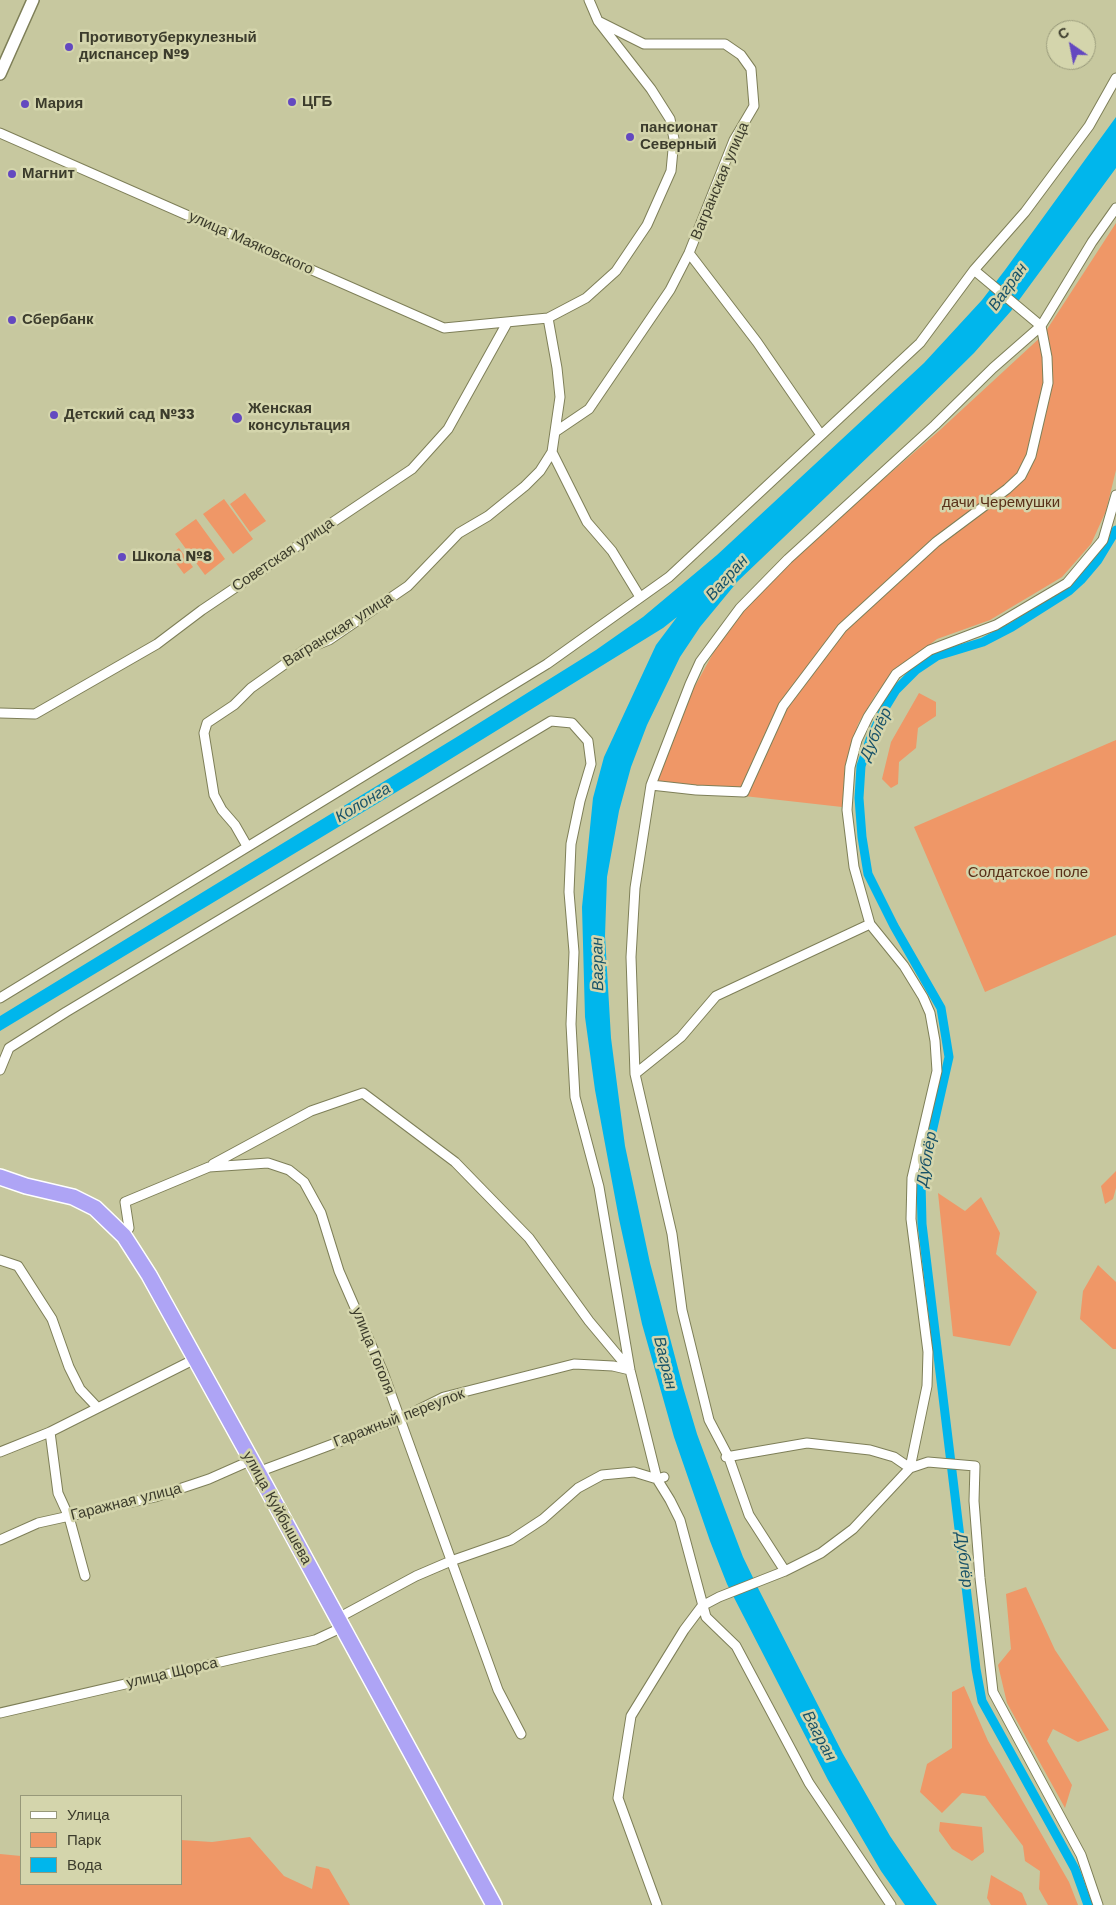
<!DOCTYPE html>
<html>
<head>
<meta charset="utf-8">
<style>
  body { margin:0 }
  #map { position:relative; width:1116px; height:1905px; overflow:hidden; background:#c7c89f; font-family:"Work Sans",sans-serif }
  canvas { display:block }
  .legend { position:absolute; left:20px; top:1795px; width:162px; height:90px; box-sizing:border-box; background:#d4d5ac; border:1px solid #979879; margin:0; padding:6px 9px; list-style:none; font-size:15px; color:#3c3c2c }
  .legend li { display:flex; align-items:center; gap:10px; height:25px }
  .legend b { width:25px; border:1px solid #979879 }
  .north { position:absolute; left:1046px; top:20px; width:50px; height:50px; box-sizing:border-box; background:#d4d5ac; border:1px solid #979879; border-radius:50%; rotate:327deg; font-size:14px; font-weight:700; line-height:20px; text-align:center; color:#3c3c2c }
  .north::after { content:''; display:block; margin:auto; width:18px; height:22px; background:#6348c0; clip-path:polygon(50% 0,100% 100%,50% 72%,0 100%) }
</style>
</head>
<body>
<div id="map">
<canvas width="1116" height="1905"></canvas>
<ul class="legend">
<li><b style="height:6px;background:#fff"></b>Улица</li>
<li><b style="height:14px;background:#ef9767"></b>Парк</li>
<li><b style="height:14px;background:#00b6ec"></b>Вода</li>
</ul>
<div class="north">С</div>
</div>
<script>
const c = document.querySelector('canvas').getContext('2d');
c.lineJoin = 'round';
function fill(path, color) {
  c.fillStyle = color;
  c.fill(path, 'evenodd');
}
function poly(rows) {
  const path = new Path2D();
  for (const r of rows) {
    path.moveTo(r[0], r[1]);
    for (let i = 2; i < r.length; i += 2) path.lineTo(r[i], r[i + 1]);
  }
  return path;
}
function stroke(path, color, width, dash) {
  c.strokeStyle = color;
  c.lineWidth = width;
  c.lineCap = dash ? 'butt' : 'round';
  c.setLineDash(dash || []);
  c.stroke(path);
}
function drawText(font, color, halo, rows, align = 'center') {
  c.font = font + ' "Work Sans",sans-serif';
  c.lineWidth = 5;
  c.setLineDash([]);
  c.textBaseline = 'middle';
  c.strokeStyle = halo;
  c.fillStyle = color;
  for (const [text, x, y, turn = 0] of rows) {
    c.save();
    c.translate(x, y);
    c.rotate((+turn || 0) * Math.PI / 180);
    c.textAlign = isNaN(turn) ? turn : align;
    if (halo) c.strokeText(text, 0, 0);
    c.fillText(text, 0, 0);
    c.restore();
  }
}
fill(poly([
  [1116,223,1116,470,1106,511,1091,544,1062,577,990,620,937,639,900,667,876,694,858,724,845,769,842,807,655,786,689,697,717,646,755,596,827,528,940,430,1044,334],
  [245,493,266,521,250,532,230,504],
  [224,499,253,539,233,554,203,514],
  [196,519,225,559,205,575,175,534],
  [179,548,193,567,184,574,170,555],
  [919,693,936,702,936,716,918,728,916,748,899,762,898,784,891,788,882,779,891,742],
  [1116,740,1116,935,985,992,914,827],
  [1116,1171,1116,1188,1113,1199,1105,1204,1101,1186],
  [938,1193,965,1211,981,1197,1000,1233,996,1254,1037,1292,1010,1346,953,1336],
  [1098,1265,1116,1282,1116,1349,1113,1349,1080,1319,1083,1291],
  [1026,1587,1055,1650,1109,1730,1078,1742,1053,1729,1047,1741,1072,1785,1065,1808,1007,1703,998,1665,1011,1649,1006,1594],
  [964,1686,988,1741,1069,1882,1078,1905,1048,1905,1039,1889,1040,1871,1025,1861,1023,1846,985,1796,962,1793,942,1813,920,1792,927,1764,952,1748,952,1692],
  [940,1822,982,1827,984,1852,972,1861,952,1849,939,1831],
  [250,1837,284,1876,312,1889,316,1866,329,1869,350,1905,0,1905,0,1854,21,1856,21,1884,181,1884,181,1840,212,1842],
  [991,1875,1022,1893,1027,1905,991,1905,987,1898]
]), '#ef9767');
fill(poly([
  [1116,117,1116,168,1011,311,974,353,894,432,738,581,700,627,680,657,647,725,631,767,619,811,607,877,605,936,611,1038,625,1146,650,1263,683,1387,697,1434,724,1507,743,1557,759,1590,843,1754,890,1836,937,1905,905,1905,881,1871,828,1780,727,1584,710,1541,674,1437,642,1324,619,1219,595,1090,585,1017,582,907,593,798,604,757,656,645,677,617,663,628,423,776,0,1031,0,1016,460,735,596,650,643,617,717,555,924,363,982,300,1005,270]
]), '#00b6ec');
stroke(poly([
  [1088,1905,1075,1869,982,1701,976,1669,922,1224,921,1181,949,1057,941,1008,894,926,868,874,862,837,859,798,861,766,871,737,882,713,896,690,916,670,937,656,983,642,1012,627,1069,591,1081,580,1098,560,1116,530]
]), '#00b6ec', 9);
const street = poly([
  [0,133,444,328,548,318,586,298,616,271,647,225,671,171,674,139,670,119,651,89,598,21,589,0],
  [689,253,757,342,821,435],
  [548,318,557,368,560,397,552,452,587,522,612,551,640,597],
  [555,432,589,409,670,290,689,253,734,140,754,106,751,69,741,55,725,44,644,44,600,22],
  [0,713,35,714,157,644,202,610,412,469,448,429,507,323],
  [651,785,696,790,744,792,783,706,842,628,936,542,1007,489,1021,476,1031,456,1048,383,1047,357,1041,326,974,270],
  [247,846,235,825,222,810,214,795,204,733,207,723,234,705,251,688,306,649,329,640,408,586,459,533,488,516,525,486,540,471,552,452],
  [0,998,547,664,669,577,920,343,974,270,1025,212,1089,126,1116,78],
  [0,1070,9,1048,66,1012,551,721,572,723,588,741,591,764,580,801,571,844,569,892,574,952,571,1024,575,1097,599,1187,630,1370,657,1479,670,1500,680,1520,706,1617,736,1646,809,1783,891,1905],
  [635,1074,681,1037,716,996,870,924],
  [213,1164,311,1111,363,1093,455,1162,529,1238,589,1321,630,1370],
  [124,1236,129,1228,125,1202,209,1167,268,1163,289,1170,304,1182,321,1213,339,1271,383,1372,498,1690,521,1734],
  [0,1260,18,1266,52,1319,69,1367,80,1389,97,1407],
  [50,1432,58,1493,69,1517,85,1576],
  [0,1452,50,1432,195,1359],
  [726,1457,807,1443,870,1450,894,1457,910,1468],
  [910,1468,927,1386,928,1352,911,1219,912,1178,937,1071,935,1041,930,1013,923,997,904,966,870,924,854,867,847,810,850,767,857,740,868,717,896,674,930,650,996,625,1067,583,1103,540,1116,495],
  [258,1472,400,1419,444,1397,574,1364,613,1366,630,1370],
  [0,1540,38,1523,155,1497,209,1479,252,1460],
  [785,1571,749,1515,729,1458,709,1420,682,1310,672,1234,635,1074,631,957,635,888,651,785,690,684,700,662,740,608,788,559,935,425,993,368,1041,326,1092,242,1116,208],
  [338,1618,416,1576,451,1561,511,1540,543,1519,578,1488,602,1475,634,1472,657,1479,664,1477],
  [0,1713,315,1640,343,1627],
  [657,1905,618,1798,631,1716,684,1630,702,1606,719,1597,785,1571,821,1553,853,1529,910,1468,928,1462,975,1466,974,1501,980,1578,993,1692,1081,1855,1098,1905]
]);
const secondary = poly([
  [0,74,33,0]
]);
const highway = poly([
  [0,1177,26,1186,73,1197,95,1208,124,1236,149,1275,258,1472,494,1905]
]);
stroke(street, '#7e7f58', 11);
stroke(secondary, '#7e7f58', 14);
stroke(highway, '#fff', 18);
stroke(street, '#fff', 9);
stroke(secondary, '#fff', 11);
stroke(highway, '#aea4f5', 15);
for (const [x, y, r, color] of [
  [69,47,5,"#6348c0"],
  [292,102,5,"#6348c0"],
  [25,104,5,"#6348c0"],
  [630,137,5,"#6348c0"],
  [12,174,5,"#6348c0"],
  [12,320,5,"#6348c0"],
  [54,415,5,"#6348c0"],
  [237,418,6,"#6348c0"],
  [122,557,5,"#6348c0"]
]) {
  const dot = new Path2D();
  dot.arc(x, y, r, 0, 2 * Math.PI);
  c.fillStyle = color;
  c.fill(dot);
  stroke(dot, '#d4d5ac', 2);
}
drawText('bold 15px', '#3c3c2c', '#d4d5ac', [
  ["Противотуберкулезный",79,38],
  ["диспансер №9",79,55],
  ["ЦГБ",302,102],
  ["Мария",35,104],
  ["пансионат",640,128],
  ["Северный",640,145],
  ["Магнит",22,174],
  ["Сбербанк",22,320],
  ["Женская",248,409],
  ["консультация",248,426],
  ["Детский сад №33",64,415],
  ["Школа №8",132,557]
], 'left');
drawText('15px', '#3c3c2c', '#d4d5ac', [
  ["Вагранская улица",720,181,-67],
  ["улица Маяковского",251,243,24],
  ["Советская улица",283,555,-34],
  ["Вагранская улица",338,630,-32],
  ["улица Гоголя",373,1351,68],
  ["Гаражный переулок",399,1418,-21],
  ["Гаражная улица",126,1502,-14],
  ["улица Куйбышева",277,1508,61],
  ["улица Щорса",172,1673,-13]
]);
drawText('15px', '#593019', '#d4d5ac', [
  ["дачи Черемушки",1001,503],
  ["Солдатское поле",1028,873]
]);
drawText('italic 16px', '#185268', '#d4d5ac', [
  ["Вагран",1008,287,-54],
  ["Вагран",727,578,-48],
  ["Дублёр",876,734,-66],
  ["Колонга",363,803,-31],
  ["Вагран",598,964,-91],
  ["Дублёр",927,1159,-80],
  ["Вагран",665,1363,76],
  ["Дублёр",964,1560,83],
  ["Вагран",819,1736,62]
]);
</script>
</body>
</html>
